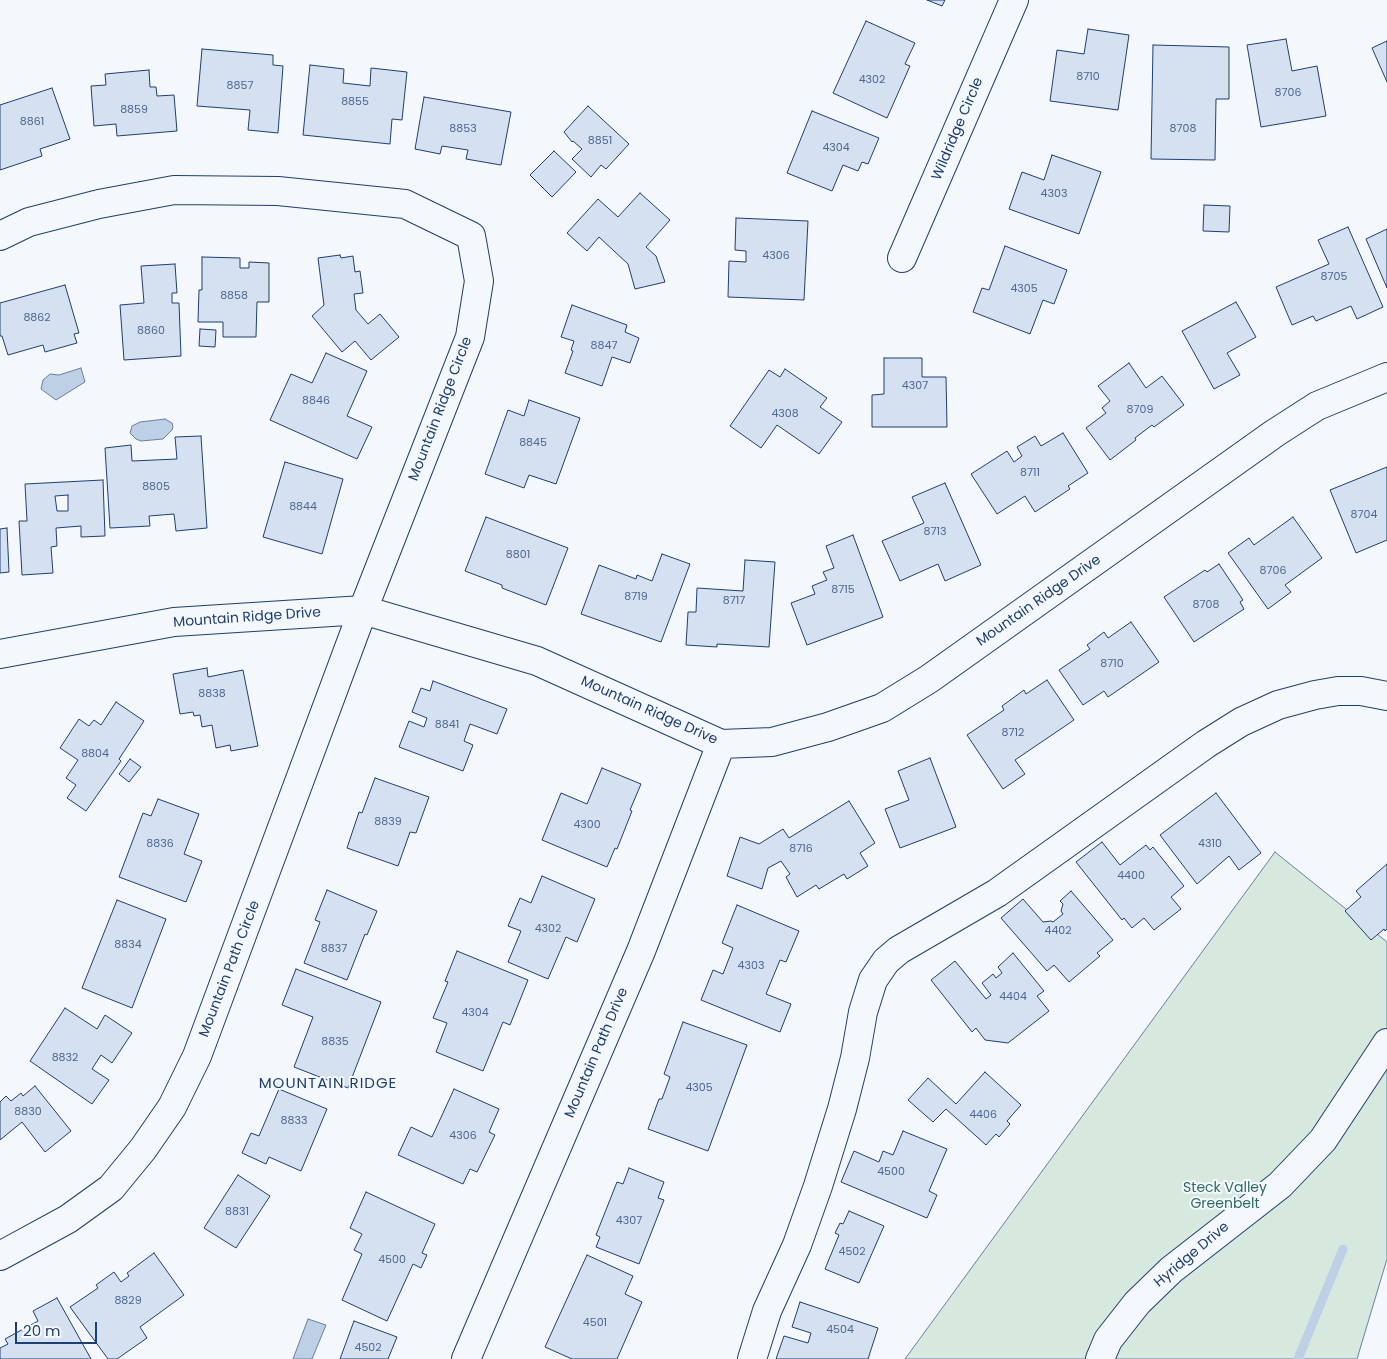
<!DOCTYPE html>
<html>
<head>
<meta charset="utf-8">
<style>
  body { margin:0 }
  #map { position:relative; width:1387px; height:1359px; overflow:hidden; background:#f4f7fb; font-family:Poppins,sans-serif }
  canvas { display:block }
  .scale { position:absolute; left:15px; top:1322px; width:82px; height:22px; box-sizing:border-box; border:2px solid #1d3f73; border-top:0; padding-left:6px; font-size:15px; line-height:18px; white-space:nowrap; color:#1d3f73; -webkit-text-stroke:4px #f4f7fb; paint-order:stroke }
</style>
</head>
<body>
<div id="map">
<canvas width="1387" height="1359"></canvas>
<div class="scale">20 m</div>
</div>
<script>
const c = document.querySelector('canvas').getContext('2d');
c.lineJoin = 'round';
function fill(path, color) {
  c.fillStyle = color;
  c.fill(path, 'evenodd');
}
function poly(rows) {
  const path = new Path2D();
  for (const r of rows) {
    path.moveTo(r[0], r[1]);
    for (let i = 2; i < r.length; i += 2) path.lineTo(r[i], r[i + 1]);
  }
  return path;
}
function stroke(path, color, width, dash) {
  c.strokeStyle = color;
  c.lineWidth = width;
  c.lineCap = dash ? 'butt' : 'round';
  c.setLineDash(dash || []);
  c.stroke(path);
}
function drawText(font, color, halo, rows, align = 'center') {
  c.font = font + ' Poppins,sans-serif';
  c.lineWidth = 4;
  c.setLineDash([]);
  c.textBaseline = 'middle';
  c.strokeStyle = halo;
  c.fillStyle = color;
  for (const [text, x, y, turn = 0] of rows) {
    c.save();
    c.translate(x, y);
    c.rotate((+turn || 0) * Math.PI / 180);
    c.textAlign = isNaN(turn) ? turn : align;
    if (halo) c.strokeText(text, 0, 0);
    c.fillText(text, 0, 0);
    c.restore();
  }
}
const green = poly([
  [1275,852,1387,942,1387,1259,1357,1359,905,1359,1275,852]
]);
fill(green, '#d7e8df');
stroke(green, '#687fa3', 1);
const water = poly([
  [81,368,85,382,56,400,41,389,43,380,50,374,59,375,81,368],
  [165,419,172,423,173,427,172,430,163,439,141,441,136,439,130,433,132,426,140,422,165,419],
  [308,1319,326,1325,312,1359,293,1359,308,1319]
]);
fill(water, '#bed0e5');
stroke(water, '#687fa3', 1);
stroke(poly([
  [1298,1359,1343,1249]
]), '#bed0e5', 9);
const building = poly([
  [927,0,945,0,942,6,927,0],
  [866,21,915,43,905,64,910,66,887,118,833,93,866,21],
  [1088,29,1129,35,1118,110,1050,101,1057,50,1084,54,1088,29],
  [1286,39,1292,71,1317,66,1326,116,1261,127,1247,45,1286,39],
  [1387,41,1387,82,1372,48,1387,41],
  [1153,45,1229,47,1229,99,1216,99,1215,160,1151,159,1153,45],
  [202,49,273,55,273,65,283,66,278,133,248,130,250,110,197,106,202,49],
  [310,65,344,69,343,83,370,86,371,68,407,72,402,120,392,119,390,144,303,135,310,65],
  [149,70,150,87,156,87,157,96,174,95,177,131,117,136,116,124,94,126,91,86,106,85,105,74,149,70],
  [52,88,70,139,40,149,42,156,0,170,0,105,52,88],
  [424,97,511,112,501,165,466,159,468,150,442,146,440,154,415,149,424,97],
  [588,106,629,144,606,169,601,165,591,177,572,159,582,149,573,141,572,142,564,132,588,106],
  [812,111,879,138,868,164,862,162,858,171,843,165,832,191,787,173,812,111],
  [554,151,576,172,552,197,530,175,554,151],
  [1052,155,1101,172,1079,234,1009,209,1022,172,1044,180,1052,155],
  [640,193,670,220,646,247,656,256,665,282,635,289,628,264,599,237,587,251,567,233,598,199,618,217,640,193],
  [1204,205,1230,206,1229,232,1203,231,1204,205],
  [736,218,808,221,804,300,728,297,729,261,746,262,746,251,735,250,736,218],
  [1348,227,1383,307,1357,319,1351,306,1316,321,1313,316,1292,325,1276,287,1329,264,1318,240,1348,227],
  [1387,229,1387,288,1366,239,1387,229],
  [1005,246,1067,270,1054,304,1043,300,1030,334,973,312,982,288,989,290,1005,246],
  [340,255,341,258,353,256,355,272,360,271,363,293,354,294,356,310,368,324,380,314,399,337,371,360,355,341,342,352,312,316,324,305,318,258,340,255],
  [202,257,240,258,240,268,249,268,249,262,269,263,269,302,257,302,256,337,223,337,223,322,198,322,199,290,202,290,202,257],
  [175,264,177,293,172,293,172,303,179,303,181,356,124,360,120,305,144,303,141,266,175,264],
  [65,285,79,333,74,334,77,343,45,352,43,345,8,355,2,336,0,336,0,303,65,285],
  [1236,302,1256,337,1227,353,1240,375,1214,389,1182,331,1236,302],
  [572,305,627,325,625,332,639,338,630,363,612,357,602,386,565,373,573,351,571,350,574,341,561,337,572,305],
  [200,329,216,330,215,347,199,346,200,329],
  [326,353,367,371,347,416,372,427,357,459,270,420,291,374,312,383,326,353],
  [884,358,922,358,922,377,946,377,947,427,872,427,872,395,884,394,884,358],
  [1129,363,1146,388,1162,376,1184,405,1154,427,1152,425,1135,438,1136,440,1110,460,1086,428,1106,413,1102,408,1110,401,1098,386,1129,363],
  [785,369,827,398,820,407,842,422,819,454,777,425,761,448,730,426,769,370,780,377,785,369],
  [529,400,580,418,556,484,529,475,524,488,485,474,508,410,524,416,529,400],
  [1063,433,1088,473,1068,486,1070,489,1035,512,1025,496,997,514,971,474,1007,451,1014,462,1022,456,1017,447,1035,436,1041,446,1063,433],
  [201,436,207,528,176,531,174,514,149,516,150,526,110,528,105,448,131,445,132,461,177,459,175,437,201,436],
  [285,462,343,479,322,554,263,537,285,462],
  [1387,467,1387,540,1356,553,1330,490,1387,467],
  [103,480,105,536,81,537,81,526,56,528,57,546,51,547,53,573,22,575,19,521,27,521,25,484,103,480],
  [68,495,68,511,57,511,55,496,68,495],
  [945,483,981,565,945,581,938,564,900,581,882,541,924,523,912,497,945,483],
  [486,517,568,548,546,605,502,588,502,585,465,571,486,517],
  [1293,517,1322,558,1285,585,1291,592,1268,609,1228,553,1249,538,1254,545,1293,517],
  [7,528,9,572,0,573,0,529,7,528],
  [853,535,883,617,807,645,791,603,815,594,812,586,827,580,823,572,834,568,826,546,853,535],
  [662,554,690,564,661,642,581,614,599,565,636,579,637,575,652,581,662,554],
  [745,560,775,562,769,647,717,644,717,647,686,645,688,612,696,612,697,588,743,591,745,560],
  [1219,564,1243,600,1240,602,1244,609,1194,642,1164,597,1205,570,1207,572,1219,564],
  [1131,622,1159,662,1108,697,1104,691,1083,705,1059,670,1090,649,1087,645,1104,632,1108,638,1131,622],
  [207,668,208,677,243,670,258,746,231,751,230,745,216,748,212,725,202,727,200,715,194,716,193,712,180,714,173,674,207,668],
  [1047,680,1074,720,1015,760,1025,774,1003,789,967,735,1004,710,1002,706,1024,690,1026,694,1047,680],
  [433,681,507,709,497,734,470,724,464,741,473,745,463,771,399,747,409,721,424,727,427,718,412,712,421,688,430,691,433,681],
  [116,702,144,721,119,759,121,761,86,811,67,798,76,785,66,778,78,760,60,748,79,719,89,726,94,720,101,725,116,702],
  [930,758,956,827,900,848,885,809,909,800,898,771,930,758],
  [130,759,141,767,129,782,119,774,130,759],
  [602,768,641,784,630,810,632,811,617,849,615,848,607,867,542,840,561,793,587,804,602,768],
  [375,778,429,797,416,833,410,832,398,866,347,848,359,812,362,813,375,778],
  [1216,793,1261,853,1239,870,1229,856,1197,884,1160,835,1216,793],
  [158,799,199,814,184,854,202,861,186,902,119,877,143,813,151,816,158,799],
  [849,801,875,843,860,853,868,866,847,879,844,874,819,889,816,885,797,897,786,877,790,874,781,861,768,868,762,889,727,876,740,837,759,844,783,829,789,838,849,801],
  [1102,842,1120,865,1146,845,1150,850,1153,847,1184,886,1171,897,1181,909,1154,930,1144,918,1132,928,1124,918,1122,920,1076,862,1102,842],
  [1387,864,1387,929,1385,931,1384,929,1371,940,1345,911,1361,897,1356,891,1387,864],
  [542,876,595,899,577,942,566,937,548,979,508,962,521,931,508,926,520,898,531,903,542,876],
  [327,890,377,911,367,935,365,934,347,980,304,963,320,922,315,920,327,890],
  [1071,891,1113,940,1097,953,1100,956,1069,982,1054,965,1047,971,1001,918,1023,899,1043,922,1051,921,1053,922,1063,914,1061,911,1063,904,1060,901,1071,891],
  [117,900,166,919,132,1008,82,988,117,900],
  [737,905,799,931,786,962,780,960,766,994,791,1004,780,1032,701,1000,713,970,723,974,733,948,722,943,737,905],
  [457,951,528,980,510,1025,503,1022,483,1071,436,1052,447,1023,433,1018,448,982,445,981,457,951],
  [1013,953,1044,991,1037,996,1049,1011,1008,1043,985,1040,976,1028,972,1032,931,980,955,961,986,999,991,995,982,983,993,974,996,978,1002,973,998,967,1013,953],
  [296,969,381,1002,348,1088,294,1067,313,1017,282,1005,296,969],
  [65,1008,97,1029,105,1015,132,1033,112,1063,101,1055,92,1069,109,1080,92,1104,30,1061,65,1008],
  [683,1022,747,1045,708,1151,648,1129,659,1099,662,1099,670,1077,664,1074,683,1022],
  [985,1072,1021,1105,1007,1121,1010,1124,999,1137,996,1134,986,1145,946,1109,933,1122,908,1100,928,1078,956,1104,985,1072],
  [35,1086,71,1131,45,1152,22,1122,0,1140,0,1102,6,1096,11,1101,21,1093,23,1096,35,1086],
  [279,1089,327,1109,301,1171,269,1157,266,1164,242,1153,251,1133,259,1136,279,1089],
  [454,1089,499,1109,489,1132,495,1135,477,1172,470,1169,463,1184,398,1155,411,1127,432,1137,454,1089],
  [903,1131,947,1149,929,1191,937,1195,927,1218,841,1182,854,1151,879,1162,883,1151,893,1155,903,1131],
  [629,1168,664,1182,658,1198,664,1200,639,1264,596,1247,600,1237,596,1235,617,1182,623,1184,629,1168],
  [238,1175,270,1196,236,1248,204,1228,238,1175],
  [366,1192,435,1224,422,1253,427,1255,421,1268,413,1264,387,1321,342,1300,362,1254,354,1250,362,1234,350,1228,366,1192],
  [849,1211,884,1226,859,1283,825,1269,839,1235,835,1233,840,1223,843,1224,849,1211],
  [154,1253,184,1295,140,1327,147,1338,117,1359,108,1359,70,1307,98,1288,96,1285,114,1272,121,1282,129,1276,127,1273,154,1253],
  [587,1255,633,1276,625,1294,642,1302,617,1359,572,1359,545,1347,587,1255],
  [57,1298,91,1359,0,1359,0,1348,8,1344,5,1339,38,1321,33,1311,57,1298],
  [800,1302,878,1328,868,1359,776,1359,784,1336,808,1343,811,1333,792,1327,800,1302],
  [354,1321,397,1337,388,1359,340,1359,354,1321]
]);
fill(building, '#d5e0f0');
stroke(building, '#1d3f73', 1);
const minor = poly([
  [0,236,29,222,99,204,174,190,278,191,405,204,471,236,479,281,470,337,363,610,197,1056,172,1107,143,1149,111,1188,68,1219,0,1256],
  [902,258,1014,0],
  [0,654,174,622,363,610,537,661,721,744,772,742,828,727,882,708,929,679,1275,433,1317,406,1387,377],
  [466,1359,641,951,721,744],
  [752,1359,767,1311,797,1245,818,1186,842,1109,855,1058,863,1012,873,980,886,961,899,950,997,893,1206,744,1241,722,1278,705,1315,695,1338,691,1361,691,1387,696],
  [1100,1359,1108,1340,1137,1303,1171,1270,1280,1185,1323,1140,1387,1043]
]);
stroke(minor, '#1d3f73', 30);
stroke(minor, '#f4f7fb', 28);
drawText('11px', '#4b6792', null, [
  ["8710",1088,77],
  ["4302",872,80],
  ["8857",240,86],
  ["8706",1288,93],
  ["8855",355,102],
  ["8859",134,110],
  ["8861",32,122],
  ["8853",463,129],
  ["8708",1183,129],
  ["8851",600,141],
  ["4304",836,148],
  ["4303",1054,194],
  ["4306",776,256],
  ["8705",1334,277],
  ["4305",1024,289],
  ["8858",234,296],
  ["8862",37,318],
  ["8860",151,331],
  ["8847",604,346],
  ["4307",915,386],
  ["8846",316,401],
  ["8709",1140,410],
  ["4308",785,414],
  ["8845",533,443],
  ["8711",1030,473],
  ["8805",156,487],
  ["8844",303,507],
  ["8704",1364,515],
  ["8713",935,532],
  ["8801",518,555],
  ["8706",1273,571],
  ["8715",843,590],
  ["8719",636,597],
  ["8717",734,601],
  ["8708",1206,605],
  ["8710",1112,664],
  ["8838",212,694],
  ["8841",447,725],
  ["8712",1013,733],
  ["8804",95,754],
  ["8839",388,822],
  ["4300",587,825],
  ["8836",160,844],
  ["4310",1210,844],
  ["8716",801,849],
  ["4400",1131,876],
  ["4302",548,929],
  ["4402",1058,931],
  ["8834",128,945],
  ["8837",334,949],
  ["4303",751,966],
  ["4404",1013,997],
  ["4304",475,1013],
  ["8835",335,1042],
  ["8832",65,1058],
  ["4305",699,1088],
  ["8830",28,1112],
  ["4406",983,1115],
  ["8833",294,1121],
  ["4306",463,1136],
  ["4500",891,1172],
  ["8831",237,1212],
  ["4307",629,1221],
  ["4502",852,1252],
  ["4500",392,1260],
  ["8829",128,1301],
  ["4501",595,1323],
  ["4504",840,1330],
  ["4502",368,1348]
]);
drawText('14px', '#1d3f73', '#f4f7fb', [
  ["Wildridge Circle",958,129,-67],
  ["Mountain Ridge Circle",441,409,-69],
  ["Mountain Ridge Drive",1039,601,-35],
  ["Mountain Ridge Drive",247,618,-4],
  ["Mountain Ridge Drive",649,711,24],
  ["Mountain Path Circle",230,969,-69],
  ["Mountain Path Drive",597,1053,-67],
  ["Hyridge Drive",1192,1255,-40]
]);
drawText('14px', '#2c6c60', '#f4f7fb', [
  ["Steck Valley",1225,1188],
  ["Greenbelt",1225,1204]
]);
c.letterSpacing = '1px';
drawText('15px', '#1d3f73', '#f4f7fb', [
  ["MOUNTAIN RIDGE",328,1084]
]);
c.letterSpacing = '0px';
</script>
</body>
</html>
